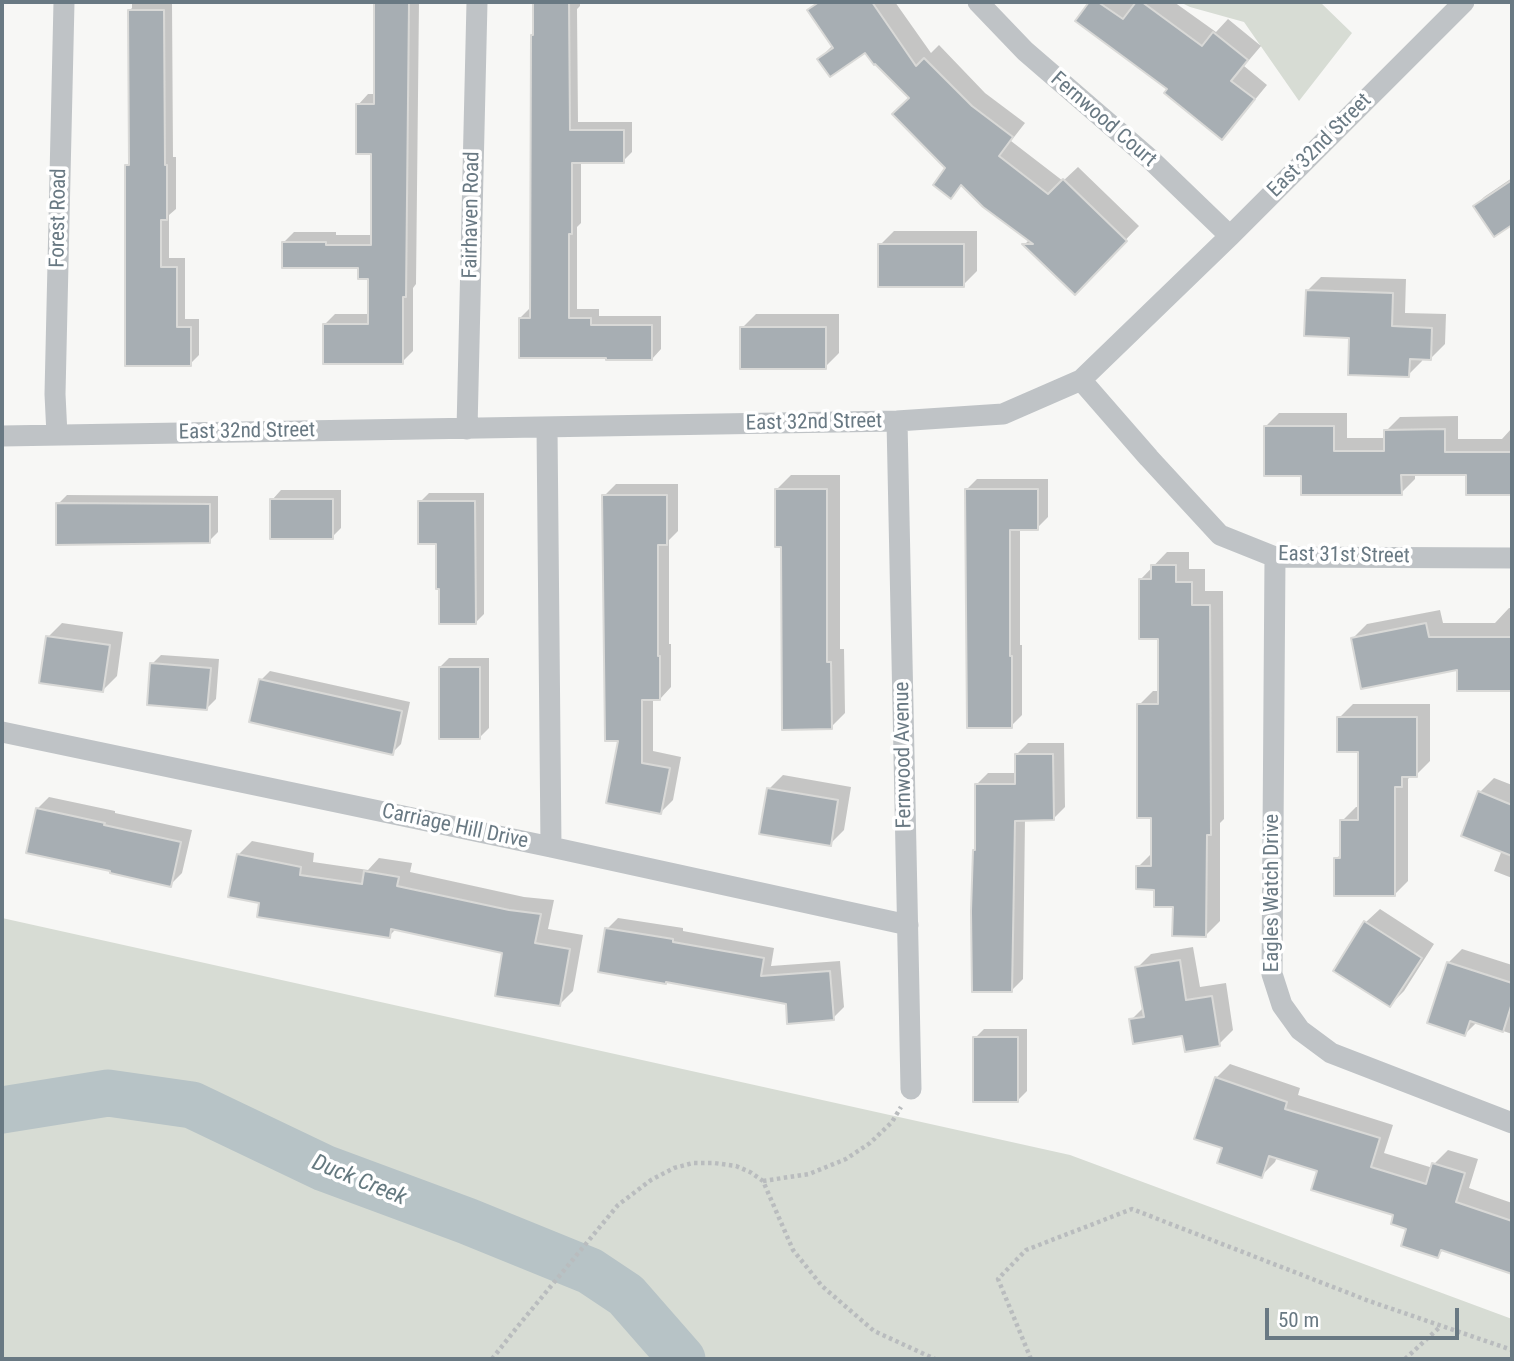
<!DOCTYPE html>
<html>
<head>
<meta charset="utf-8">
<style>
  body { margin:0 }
  #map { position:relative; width:1514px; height:1361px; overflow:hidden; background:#f7f7f5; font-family:"Roboto Condensed",sans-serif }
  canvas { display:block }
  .frame { position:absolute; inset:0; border:4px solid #697983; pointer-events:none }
  .scale { position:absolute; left:1265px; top:1308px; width:194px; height:32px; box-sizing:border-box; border:4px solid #697983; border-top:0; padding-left:9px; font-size:21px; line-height:24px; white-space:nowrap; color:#697983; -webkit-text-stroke:5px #fff; paint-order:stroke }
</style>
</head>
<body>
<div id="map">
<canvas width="1514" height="1361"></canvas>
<div class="frame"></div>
<div class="scale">50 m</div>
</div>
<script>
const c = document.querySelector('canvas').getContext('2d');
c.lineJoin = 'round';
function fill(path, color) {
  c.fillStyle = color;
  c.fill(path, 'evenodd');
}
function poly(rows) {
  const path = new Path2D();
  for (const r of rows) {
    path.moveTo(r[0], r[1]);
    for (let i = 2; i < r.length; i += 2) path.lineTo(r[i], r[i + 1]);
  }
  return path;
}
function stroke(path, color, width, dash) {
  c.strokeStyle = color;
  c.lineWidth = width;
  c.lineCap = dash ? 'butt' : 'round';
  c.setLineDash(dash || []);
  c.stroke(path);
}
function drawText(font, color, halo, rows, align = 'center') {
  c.font = font + ' "Roboto Condensed",sans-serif';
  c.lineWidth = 7;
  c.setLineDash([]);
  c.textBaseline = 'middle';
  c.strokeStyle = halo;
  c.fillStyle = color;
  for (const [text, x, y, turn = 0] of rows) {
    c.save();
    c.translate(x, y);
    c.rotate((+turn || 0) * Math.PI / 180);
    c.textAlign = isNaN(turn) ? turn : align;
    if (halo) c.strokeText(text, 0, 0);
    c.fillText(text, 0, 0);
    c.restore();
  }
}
fill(poly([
  [1180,2,1320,2,1352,33,1299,101,1244,22,1190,7],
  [2,918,1070,1155,1512,1319,1512,1359,2,1359]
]), '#d7dcd4');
fill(poly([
  [132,2,172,2,173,157,176,157,176,209,169,215,169,258,185,258,185,319,199,319,199,355,190,364,127,364,127,166,131,162,130,10,132,8],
  [373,2,419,2,416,284,413,288,413,351,402,362,325,324,335,314,370,314,370,277,360,267,284,242,294,232,336,232,336,235,373,235,373,152,358,105,368,94,376,94,376,14,373,14],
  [535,2,580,2,580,6,577,9,578,122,632,122,632,152,623,161,581,161,581,223,577,227,577,309,599,309,599,316,661,316,661,349,652,359,520,318,529,309,532,309,532,35,535,33],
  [818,2,895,2,931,53,939,45,985,93,1025,123,1011,141,1063,181,1078,167,1139,226,1075,292,1025,244,1030,239,963,184,951,196,948,168,911,98,866,51,819,59,833,45,809,10],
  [1092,2,1131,2,1135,5,1138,2,1174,2,1216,32,1228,19,1261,46,1244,66,1267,85,1235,124,1222,138,1170,88,1078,20],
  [1512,178,1512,223,1494,235,1475,206,1484,197],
  [894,231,977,231,977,271,963,285,880,245],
  [1321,277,1406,279,1405,313,1446,314,1445,344,1431,358,1423,358,1422,361,1408,375,1351,336,1307,291],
  [756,314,839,314,839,353,825,367,742,328],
  [1279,413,1347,413,1347,438,1386,438,1386,431,1400,417,1458,416,1458,439,1502,439,1512,428,1512,494,1468,494,1468,473,1415,473,1415,479,1401,493,1303,475,1265,427],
  [791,475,840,475,840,649,844,649,845,713,831,727,783,545,777,489],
  [977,479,1048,479,1048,517,1037,528,1020,528,1020,645,1022,645,1022,715,1011,726,966,490],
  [616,484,678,484,678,531,669,540,669,644,671,644,671,687,660,699,653,699,653,751,681,757,673,800,661,812,620,739,604,496],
  [281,490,341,490,341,528,332,537,272,500],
  [429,493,484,493,484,614,475,623,420,502],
  [67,495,218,496,218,532,209,541,58,504],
  [1167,552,1189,552,1189,569,1205,569,1205,591,1223,591,1224,819,1220,823,1220,921,1206,935,1155,888,1138,867,1153,852,1153,816,1139,705,1153,691,1159,691,1159,637,1141,579],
  [1509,608,1512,608,1512,689,1458,689,1458,668,1353,638,1367,624,1440,610,1443,623,1495,623],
  [62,623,123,632,117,676,103,690,48,637],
  [161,655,219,659,216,699,207,708,152,664],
  [449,658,489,658,489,728,480,737,440,667],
  [270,671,410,702,401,744,392,753,261,680],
  [1353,704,1430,704,1430,761,1416,775,1412,775,1408,779,1408,881,1394,895,1336,859,1342,853,1342,821,1356,807,1359,807,1359,750,1339,718],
  [1028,743,1064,743,1065,807,1053,819,1025,819,1023,979,1012,990,974,850,977,848,976,785,988,773,1016,773,1016,755],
  [783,775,851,787,844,830,830,844,769,789],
  [1494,778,1512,785,1512,878,1494,871,1502,850,1480,792],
  [49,797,115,811,115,813,192,830,182,873,170,885,37,809],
  [252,841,314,853,313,862,368,870,379,858,412,863,410,872,524,897,554,900,548,929,583,935,573,991,559,1005,504,951,397,928,389,936,261,902,238,855],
  [1380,909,1434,944,1404,991,1390,1005,1366,922],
  [618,918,683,928,683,931,774,948,771,966,840,961,844,1007,833,1018,787,1003,607,929],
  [1193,947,1200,987,1226,983,1233,1030,1219,1044,1131,1020,1144,1007,1137,968,1151,954],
  [1462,949,1512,965,1512,1034,1477,1022,1465,1034,1448,963],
  [984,1029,1027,1029,1027,1091,1018,1100,975,1038],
  [1230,1064,1300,1088,1298,1095,1393,1125,1384,1153,1433,1168,1434,1164,1448,1150,1478,1159,1469,1188,1512,1203,1512,1272,1444,1249,1437,1256,1395,1214,1319,1170,1277,1157,1275,1162,1261,1176,1224,1147,1216,1078]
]), '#0003');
stroke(poly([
  [2,1110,108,1093,192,1105,324,1168,467,1221,590,1271,626,1295,682,1359]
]), '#b7c3c6', 47);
const building = poly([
  [374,2,409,2,406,297,403,297,403,364,323,364,323,324,368,324,368,279,358,279,358,268,282,268,282,242,326,242,326,245,371,245,371,154,356,154,356,104,374,104,374,2],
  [533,2,569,2,570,130,624,130,624,163,572,163,572,234,569,234,569,318,591,318,591,325,652,325,652,360,606,360,606,358,519,358,519,318,530,318,531,35,533,35,533,2],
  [819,2,872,2,916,66,924,58,972,106,1013,137,999,156,1048,194,1063,179,1127,241,1075,295,1022,244,1033,244,983,207,961,185,951,199,933,185,945,168,892,114,909,98,875,64,874,65,865,53,830,77,817,59,833,48,807,10,819,2],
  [1089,2,1098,2,1123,19,1136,2,1142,2,1202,46,1213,32,1248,60,1231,81,1255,99,1222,140,1164,93,1167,89,1075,21,1089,2],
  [128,10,164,10,165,165,167,165,167,220,161,220,161,267,177,267,177,327,191,327,191,366,125,366,125,165,129,165,128,10],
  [1512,180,1512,225,1494,237,1473,206,1512,180],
  [878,244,964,244,964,287,878,287,878,244],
  [1306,290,1393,293,1392,326,1432,328,1431,360,1410,359,1409,377,1348,375,1349,338,1304,336,1306,290],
  [740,327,826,327,826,369,740,369,740,327],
  [1264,426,1334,426,1334,451,1384,451,1384,430,1445,429,1445,452,1512,452,1512,495,1466,495,1466,475,1401,475,1402,495,1301,495,1301,476,1264,476,1264,426],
  [775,489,827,489,827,662,831,662,832,729,782,730,781,547,775,547,775,489],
  [965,489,1038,489,1038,530,1010,530,1010,656,1012,656,1012,728,967,728,965,489],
  [602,495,667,495,667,545,658,545,658,656,660,656,660,700,642,700,642,763,670,768,661,814,606,803,618,741,605,741,602,495],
  [270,499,333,499,333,539,270,539,270,499],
  [418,501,475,501,476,624,439,624,439,589,436,589,436,544,418,544,418,501],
  [56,503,210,504,210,543,56,545,56,503],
  [1151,565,1176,565,1176,582,1192,582,1192,605,1210,605,1211,835,1207,835,1206,937,1172,936,1173,907,1154,907,1154,890,1136,889,1136,866,1151,866,1151,818,1137,818,1137,704,1158,704,1158,639,1139,639,1139,579,1151,579,1151,565],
  [1426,623,1429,637,1512,637,1512,691,1457,691,1457,670,1361,689,1351,638,1426,623],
  [46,636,110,645,103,692,39,683,46,636],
  [150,663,211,668,207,710,147,705,150,663],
  [439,667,480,667,480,739,439,739,439,667],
  [259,679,402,711,393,755,249,722,259,679],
  [1337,717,1417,717,1417,777,1402,777,1402,787,1395,787,1395,896,1334,896,1334,858,1340,858,1340,820,1358,820,1358,752,1337,752,1337,717],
  [1015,754,1053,754,1054,820,1015,821,1012,992,972,992,971,911,973,850,975,850,975,784,1015,784,1015,754],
  [767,788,838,800,831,846,759,834,767,788],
  [1478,791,1512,805,1512,856,1461,836,1478,791],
  [36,808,105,823,104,825,181,842,171,887,110,873,110,871,26,853,36,808],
  [237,854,301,867,300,875,362,884,364,871,399,877,397,886,509,910,541,914,535,943,570,949,560,1006,495,996,502,953,391,929,390,938,257,917,259,903,228,897,237,854],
  [1364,921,1422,958,1390,1007,1333,971,1364,921],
  [605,928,673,939,673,942,764,958,761,976,830,971,834,1020,787,1024,786,1004,666,982,666,984,598,972,605,928],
  [1180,960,1186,1000,1212,996,1220,1046,1185,1052,1182,1036,1133,1044,1129,1019,1144,1017,1135,967,1180,960],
  [1447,962,1512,983,1512,1003,1503,1032,1470,1021,1465,1036,1427,1023,1447,962],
  [973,1037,1018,1037,1018,1102,973,1102,973,1037],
  [1215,1077,1287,1102,1285,1109,1380,1138,1371,1167,1426,1184,1432,1163,1465,1173,1456,1202,1512,1221,1512,1274,1441,1250,1438,1258,1401,1246,1406,1229,1391,1224,1393,1215,1311,1190,1317,1171,1269,1156,1262,1178,1217,1163,1222,1148,1194,1139,1215,1077]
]);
fill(building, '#a7aeb3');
stroke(building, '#d9d9d7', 2);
stroke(poly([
  [763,1181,809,1174,846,1159,870,1143,892,1122,901,1107],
  [492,1359,518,1326,618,1205,651,1180,674,1168,693,1163,714,1163,736,1166,750,1172,763,1181,793,1250,822,1286,874,1331,935,1359],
  [1031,1359,998,1279,1026,1250,1132,1209,1369,1301,1512,1350],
  [1405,1359,1441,1326]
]), '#b9bcbe', 4.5, [3.5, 3.5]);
stroke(poly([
  [978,2,1025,51,1150,159,1230,236],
  [1081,380,1149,458,1220,535,1275,557,1512,558],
  [897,421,911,1089],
  [547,427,551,847],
  [467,429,477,2],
  [57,435,55,394,64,2],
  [2,436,897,421,1003,414,1081,380,1230,236,1464,2],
  [1275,557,1272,974,1282,1005,1300,1030,1331,1053,1512,1123],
  [2,732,551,847,908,925]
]), '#bfc3c6', 21);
drawText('21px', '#697983', '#fff', [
  ["Fernwood Court",1103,120,41],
  ["East 32nd Street",1320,146,-45],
  ["Fairhaven Road",472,215,-89],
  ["Forest Road",59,218,-89],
  ["East 32nd Street",814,423,-1],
  ["East 32nd Street",247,432,-1],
  ["East 31st Street",1344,556,1],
  ["Fernwood Avenue",904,755,-91],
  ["Carriage Hill Drive",455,827,12],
  ["Eagles Watch Drive",1273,893,-90]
]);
drawText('italic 23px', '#65797f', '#fff', [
  ["Duck Creek",359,1181,22]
]);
</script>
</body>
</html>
